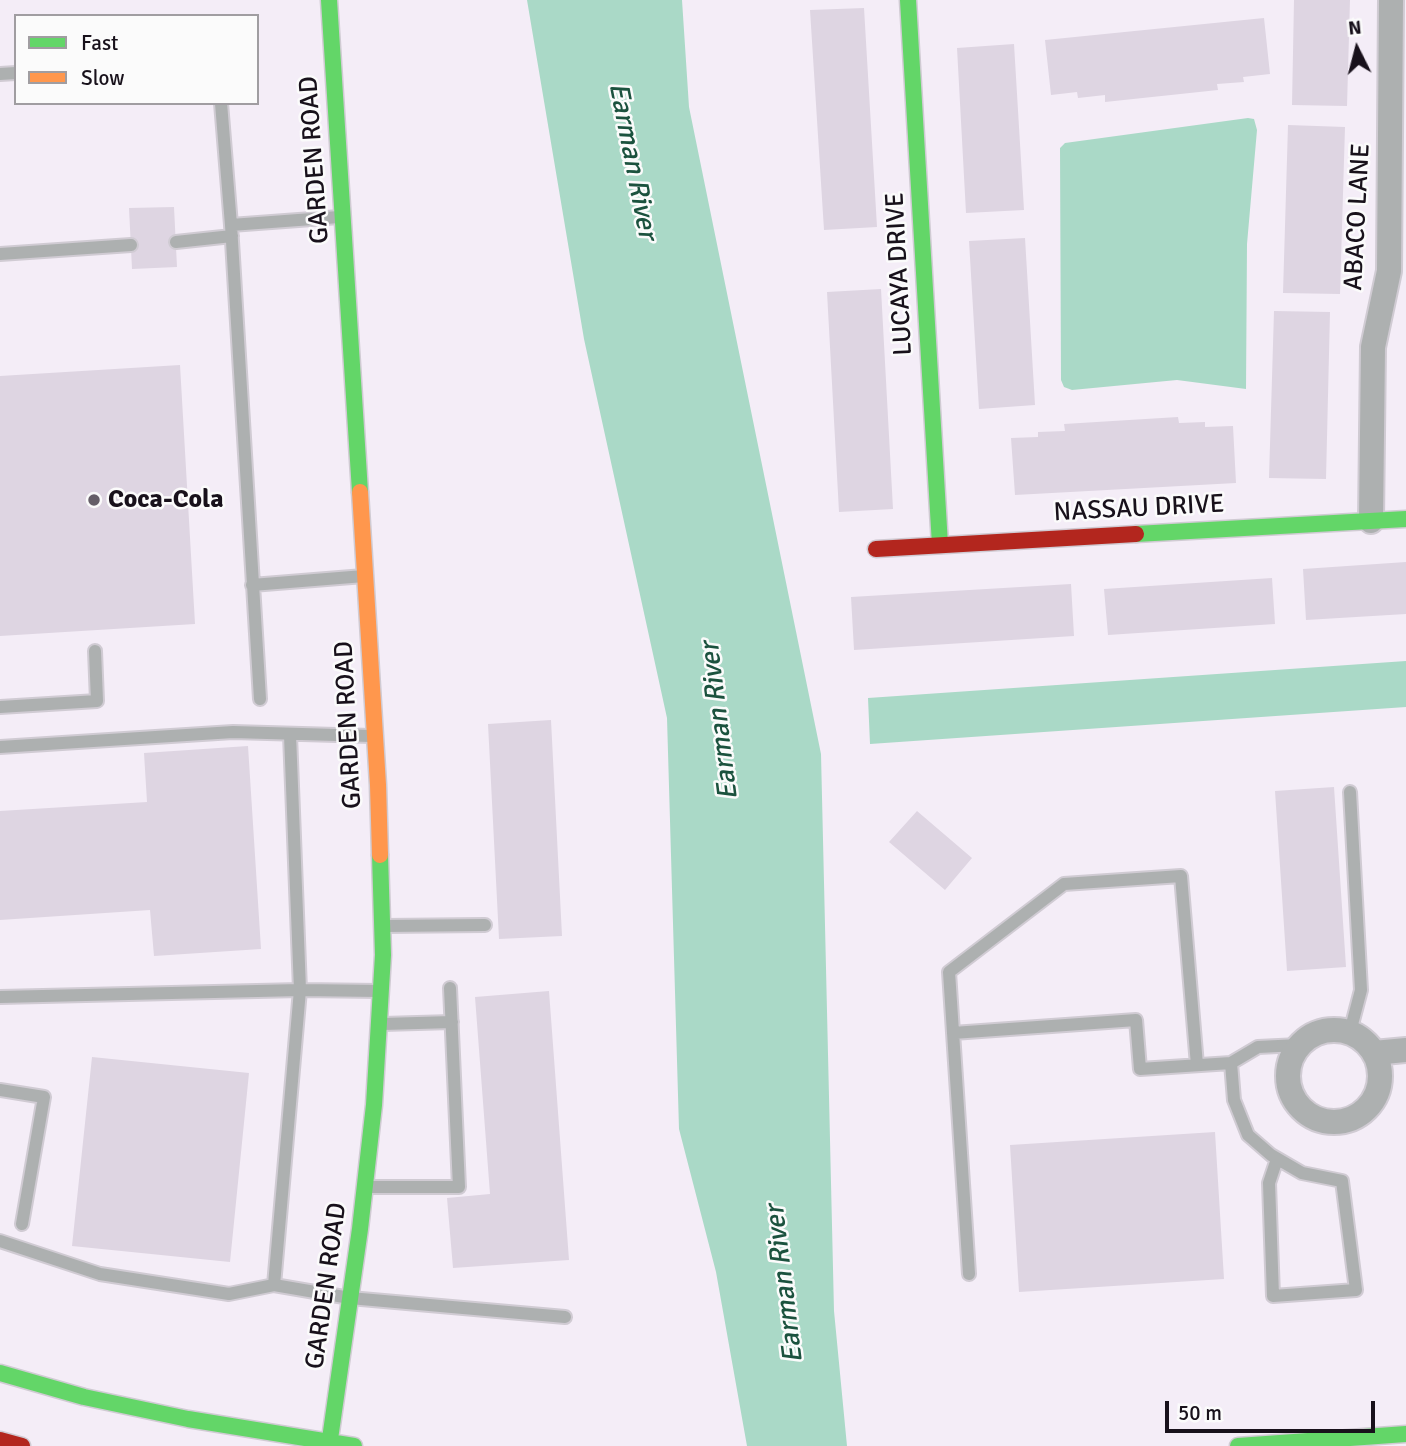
<!DOCTYPE html>
<html>
<head>
<meta charset="utf-8">
<style>
  body { margin:0 }
  #map { position:relative; width:1406px; height:1446px; overflow:hidden; background:#f4edf7; font-family:Signika,sans-serif }
  canvas { display:block }
  .legend { position:absolute; left:14px; top:14px; width:245px; height:91px; box-sizing:border-box; background:#fbfbfb; border:2px solid #a09da1; margin:0; padding:9px 12px; list-style:none; font-size:21px; color:#18111b }
  .legend li { display:flex; align-items:center; gap:14px; height:35px }
  .legend b { width:35px; border:2px solid #a09da1 }
  .north { position:absolute; left:1322px; top:14px; width:70px; height:70px; -webkit-text-stroke:5px #fbfbfb; paint-order:stroke; rotate:354deg; font-size:19px; font-weight:700; line-height:28px; text-align:center; color:#18111b }
  .north::after { content:''; display:block; margin:auto; width:24px; height:32px; background:#18111b; clip-path:polygon(50% 0,100% 100%,50% 72%,0 100%) }
  .scale { position:absolute; left:1165px; top:1401px; width:210px; height:32px; box-sizing:border-box; border:4px solid #18111b; border-top:0; padding-left:9px; font-size:21px; line-height:24px; white-space:nowrap; color:#18111b; -webkit-text-stroke:5px #fbfbfb; paint-order:stroke }
</style>
</head>
<body>
<div id="map">
<canvas width="1406" height="1446"></canvas>
<ul class="legend">
<li><b style="height:9px;background:#63d668"></b>Fast</li>
<li><b style="height:9px;background:#ff974d"></b>Slow</li>
</ul>
<div class="north">N</div>
<div class="scale">50 m</div>
</div>
<script>
const c = document.querySelector('canvas').getContext('2d');
c.lineJoin = 'round';
function fill(path, color) {
  c.fillStyle = color;
  c.fill(path, 'evenodd');
}
function poly(rows) {
  const path = new Path2D();
  for (const r of rows) {
    if (r.length === 3) {
      path.moveTo(r[0] + r[2], r[1]);
      path.arc(r[0], r[1], r[2], 0, 2 * Math.PI);
      continue;
    }
    path.moveTo(r[0], r[1]);
    for (let i = 2; i < r.length; i += 2) path.lineTo(r[i], r[i + 1]);
  }
  return path;
}
function stroke(path, color, width, dash) {
  c.strokeStyle = color;
  c.lineWidth = width;
  c.lineCap = dash ? 'butt' : 'round';
  c.setLineDash(dash || []);
  c.stroke(path);
}
function drawText(font, color, halo, rows, align = 'center') {
  c.font = font + ' Signika,sans-serif';
  c.lineWidth = 5;
  c.setLineDash([]);
  c.textBaseline = 'middle';
  c.strokeStyle = halo;
  c.fillStyle = color;
  for (const [text, x, y, turn = 0] of rows) {
    c.save();
    c.translate(x, y);
    c.rotate((+turn || 0) * Math.PI / 180);
    c.textAlign = isNaN(turn) ? turn : align;
    if (halo) c.strokeText(text, 0, 0);
    c.fillText(text, 0, 0);
    c.restore();
  }
}
fill(poly([
  [527,0,682,0,689,107,821,754,834,1311,847,1446,747,1446,716,1272,679,1129,667,718,584,339],
  [1248,118,1254,119,1257,130,1247,244,1246,389,1177,380,1072,390,1064,387,1061,380,1060,148,1065,143],
  [1406,661,1406,707,870,744,868,698]
]), '#aad9c7');
fill(poly([
  [1294,0,1350,0,1347,106,1292,105],
  [864,8,877,227,824,230,810,10],
  [1264,18,1270,74,1243,77,1244,82,1217,84,1218,90,1105,102,1105,95,1078,98,1077,92,1051,95,1045,40],
  [1014,44,1024,210,966,213,957,48],
  [1288,125,1345,127,1340,294,1283,293],
  [174,207,177,267,132,269,129,208],
  [1025,238,1035,405,979,409,969,241],
  [881,289,893,509,839,512,827,292],
  [1274,311,1330,312,1326,479,1269,478],
  [180,365,195,624,0,636,0,376],
  [1178,417,1179,423,1205,422,1205,427,1233,426,1236,483,1015,495,1011,438,1038,437,1038,432,1065,431,1064,424],
  [1406,562,1406,614,1306,620,1303,569],
  [1272,578,1275,624,1108,635,1104,589],
  [1071,584,1074,636,854,650,851,597],
  [551,720,562,936,499,939,488,724],
  [248,746,261,949,154,956,150,910,0,920,0,811,147,802,144,753],
  [1334,787,1346,967,1287,971,1275,791],
  [917,811,972,858,945,890,889,842],
  [549,991,569,1260,453,1268,447,1198,490,1194,475,997],
  [92,1057,249,1073,230,1262,72,1246],
  [1215,1132,1224,1279,1019,1292,1010,1145]
]), '#ded5e2');
const lane = poly([
  [0,74,16,73],
  [221,103,231,225,339,217],
  [231,225,260,699],
  [176,242,232,236],
  [0,254,131,245],
  [252,585,364,576],
  [0,707,97,701,95,651],
  [0,747,233,732,371,736],
  [384,926,485,925],
  [380,991,300,990,274,1285,350,1298,565,1317],
  [0,997,300,990,290,735],
  [383,1024,452,1022],
  [1350,1032,1361,990,1350,792],
  [953,1033,1136,1020,1140,1069,1231,1063,1258,1047,1299,1045],
  [1231,1063,1234,1100,1248,1135,1271,1155,1302,1173,1342,1181,1356,1290,1273,1296,1269,1183,1277,1159],
  [0,1090,44,1097,22,1224],
  [368,1187,459,1187,450,988],
  [0,1241,100,1274,229,1294,274,1285],
  [969,1274,949,972,1064,884,1181,876,1197,1065]
]);
const street = poly([
  [1371,521,1373,347,1389,271,1391,0],
  [1334,1076,46],
  [1374,1053,1406,1050]
]);
const fast = poly([
  [329,0,360,492],
  [908,0,940,545],
  [1136,534,1406,519],
  [0,1373,84,1397,188,1419,354,1446],
  [329,1446,360,1229,374,1105,383,955,380,855],
  [1238,1446,1406,1434]
]);
const slow = poly([
  [360,492,378,785,380,855]
]);
const jam = poly([
  [876,549,1136,534],
  [0,1440,22,1446]
]);
stroke(lane, '#d0cbd3', 16);
stroke(street, '#d0cbd3', 28);
stroke(fast, '#d0cbd3', 19);
stroke(slow, '#d0cbd3', 19);
stroke(jam, '#d0cbd3', 19);
stroke(lane, '#adb0b0', 12);
stroke(street, '#adb0b0', 24);
stroke(fast, '#63d668', 16);
stroke(slow, '#ff974d', 16);
stroke(jam, '#b3261e', 16);
for (const [x, y, r, color] of [
  [94,500,7,"#655e68"]
]) {
  const dot = new Path2D();
  dot.arc(x, y, r, 0, 2 * Math.PI);
  c.fillStyle = color;
  c.fill(dot);
  stroke(dot, '#fbfbfb', 2.5);
}
drawText('26px', '#18111b', '#fbfbfb', [
  ["GARDEN ROAD",315,160,-94],
  ["ABACO LANE",1358,217,-87],
  ["LUCAYA DRIVE",900,274,-93],
  ["NASSAU DRIVE",1139,509,-3],
  ["GARDEN ROAD",349,725,-93],
  ["GARDEN ROAD",327,1286,-82]
]);
drawText('bold 26px', '#18111b', '#fbfbfb', [
  ["Coca-Cola",108,500]
], 'left');
drawText('italic 28px', '#1b523e', '#fbfbfb', [
  ["Earman River",632,161,79],
  ["Earman River",720,721,-97],
  ["Earman River",785,1284,-97]
]);
</script>
</body>
</html>
